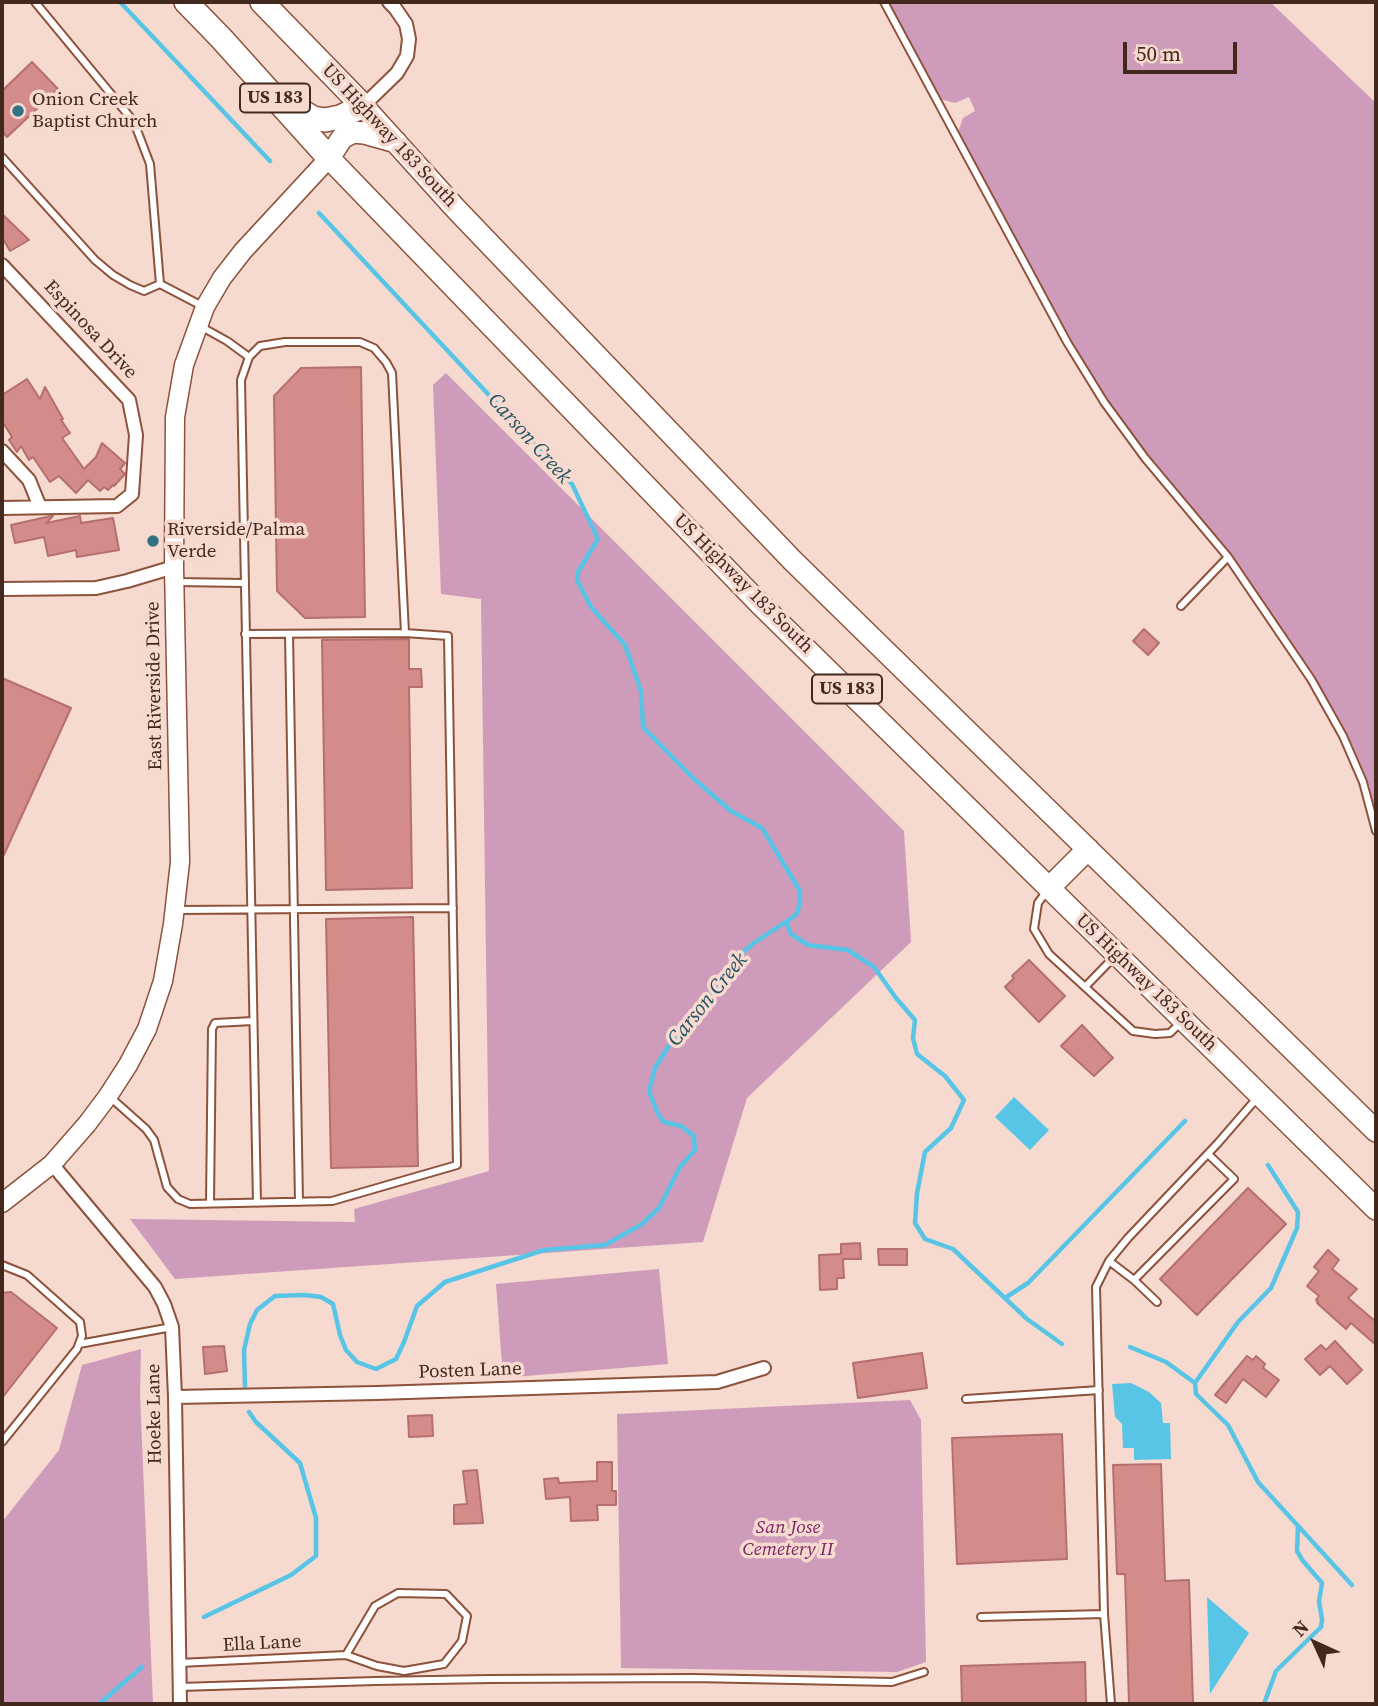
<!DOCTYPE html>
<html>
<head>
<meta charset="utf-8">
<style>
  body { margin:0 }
  #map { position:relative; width:1378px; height:1706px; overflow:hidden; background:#f6d9cf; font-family:"Source Serif 4",serif }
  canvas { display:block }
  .frame { position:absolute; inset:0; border:4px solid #43281e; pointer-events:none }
  .north { position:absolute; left:1280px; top:1608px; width:70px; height:70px; -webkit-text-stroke:5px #f6d9cf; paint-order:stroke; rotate:315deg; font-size:19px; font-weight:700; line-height:28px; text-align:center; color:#43281e }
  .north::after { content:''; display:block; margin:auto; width:24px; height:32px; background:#43281e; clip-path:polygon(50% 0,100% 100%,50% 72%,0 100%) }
  .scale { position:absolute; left:1123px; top:42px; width:114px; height:32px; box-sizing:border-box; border:4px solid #43281e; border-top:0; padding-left:9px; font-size:21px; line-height:24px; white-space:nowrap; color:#43281e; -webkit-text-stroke:5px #f6d9cf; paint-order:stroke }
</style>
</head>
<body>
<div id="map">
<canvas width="1378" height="1706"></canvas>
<div class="frame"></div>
<div class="north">N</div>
<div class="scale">50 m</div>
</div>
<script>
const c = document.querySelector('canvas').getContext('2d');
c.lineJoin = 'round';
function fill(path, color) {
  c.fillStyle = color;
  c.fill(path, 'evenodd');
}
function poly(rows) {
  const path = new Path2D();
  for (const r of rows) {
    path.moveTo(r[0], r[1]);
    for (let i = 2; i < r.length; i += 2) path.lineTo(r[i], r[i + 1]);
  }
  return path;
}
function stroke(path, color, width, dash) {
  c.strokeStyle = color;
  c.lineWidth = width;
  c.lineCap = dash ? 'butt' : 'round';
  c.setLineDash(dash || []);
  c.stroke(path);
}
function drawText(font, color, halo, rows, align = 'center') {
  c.font = font + ' "Source Serif 4",serif';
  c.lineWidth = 7;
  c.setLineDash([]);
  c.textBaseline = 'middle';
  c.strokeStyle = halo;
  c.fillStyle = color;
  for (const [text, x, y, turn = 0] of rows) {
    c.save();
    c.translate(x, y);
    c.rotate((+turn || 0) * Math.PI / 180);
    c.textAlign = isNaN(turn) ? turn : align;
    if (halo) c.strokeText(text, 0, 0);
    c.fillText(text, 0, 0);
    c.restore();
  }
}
fill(poly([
  [887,2,1270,2,1376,103,1376,812,1368,781,1347,733,1314,676,1232,557,1147,455,1107,400,1070,340,958,132,963,118,975,111,969,97,955,103,940,99],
  [446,373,904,831,911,942,747,1098,703,1242,175,1279,130,1219,355,1222,354,1209,489,1171,481,599,441,594,433,385],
  [659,1269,668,1364,503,1378,496,1284],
  [141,1349,140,1394,153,1704,2,1704,2,1522,59,1450,82,1365],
  [910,1400,921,1420,926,1662,897,1672,621,1668,617,1414]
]), '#cf9bbb');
fill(poly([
  [1014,1097,1049,1130,1030,1150,995,1117],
  [1131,1383,1149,1392,1161,1403,1163,1423,1170,1423,1171,1459,1134,1460,1134,1448,1123,1448,1122,1424,1115,1417,1112,1384],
  [1207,1597,1249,1633,1210,1694]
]), '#59c5e6');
stroke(poly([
  [120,2,270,161],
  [786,922,791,934,808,945,848,950,874,967,896,998,915,1020,913,1038,917,1054,945,1076,964,1100,951,1128,925,1152,917,1193,915,1223,925,1239,953,1249,1027,1319,1062,1344],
  [1268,1165,1298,1212,1297,1228,1271,1288,1238,1322,1195,1383,1196,1394,1228,1425,1258,1482,1352,1585],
  [1005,1298,1028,1283,1185,1121],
  [1130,1347,1166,1362,1195,1383],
  [245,1386,244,1350,250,1324,257,1310,275,1296,305,1295,321,1297,333,1304,340,1335,346,1350,357,1362,376,1369,396,1359,404,1342,417,1306,445,1282,544,1250,605,1245,642,1224,659,1208,680,1167,695,1150,694,1136,681,1126,664,1122,658,1114,649,1091,655,1068,673,1039,726,978,736,958,754,943,796,915,800,903,800,891,762,828,731,811,693,778,643,727,641,691,625,645,591,607,577,580,578,572,598,539,572,484,319,213],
  [204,1617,291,1575,316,1556,316,1518,300,1463,256,1422,249,1412],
  [99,1704,142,1667],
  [1264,1704,1276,1671,1321,1627,1322,1619,1319,1602,1322,1583,1303,1561,1297,1551,1298,1526]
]), '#59c5e6', 4.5);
const building = poly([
  [32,62,58,89,7,137,2,131,2,91,32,62],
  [2,214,29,240,10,251,2,237,2,214],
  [361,367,365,617,305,618,277,591,274,396,301,368,361,367],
  [27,379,40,399,45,387,63,419,61,420,70,433,62,438,84,469,96,457,102,443,125,463,120,469,125,474,114,486,113,485,108,490,104,487,100,491,88,480,76,493,59,476,50,482,33,457,29,460,21,446,17,452,9,440,12,437,4,424,2,424,2,395,27,379],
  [51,516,53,516,46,523,80,516,81,523,113,518,119,550,77,557,76,550,48,556,44,537,15,543,11,525,51,516],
  [1144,629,1159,643,1148,655,1133,641,1144,629],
  [409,639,409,669,421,669,422,687,409,687,412,888,326,890,322,640,409,639],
  [2,678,71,708,2,859,2,678],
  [413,917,418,1166,331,1168,326,919,413,917],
  [1029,960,1065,996,1039,1022,1005,987,1014,978,1012,976,1029,960],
  [1082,1025,1113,1058,1094,1076,1061,1046,1082,1025],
  [1248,1188,1286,1224,1197,1315,1160,1279,1248,1188],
  [860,1243,861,1259,843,1259,844,1278,837,1278,837,1289,820,1290,819,1255,841,1254,841,1244,860,1243],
  [878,1249,907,1249,907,1265,879,1265,878,1249],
  [1328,1250,1339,1260,1332,1269,1357,1289,1348,1298,1376,1322,1376,1345,1351,1323,1346,1329,1317,1303,1318,1302,1316,1300,1319,1296,1307,1286,1319,1271,1314,1267,1328,1250],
  [11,1292,57,1328,2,1398,2,1293,11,1292],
  [1335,1341,1362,1370,1347,1384,1330,1366,1320,1375,1305,1359,1321,1345,1326,1350,1335,1341],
  [224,1346,227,1371,205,1374,203,1347,224,1346],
  [922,1353,927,1388,858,1398,853,1363,922,1353],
  [1247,1356,1253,1360,1256,1356,1265,1364,1263,1368,1279,1380,1266,1397,1243,1379,1226,1403,1215,1395,1247,1356],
  [432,1415,433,1436,409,1437,408,1416,432,1415],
  [1062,1434,1067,1559,957,1564,952,1438,1062,1434],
  [597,1462,612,1462,612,1491,616,1491,616,1505,597,1505,598,1520,571,1521,570,1497,546,1499,544,1479,558,1478,559,1483,597,1481,597,1462],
  [1161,1464,1165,1581,1189,1580,1193,1704,1129,1704,1125,1574,1117,1574,1113,1465,1161,1464],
  [477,1470,483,1523,454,1524,454,1505,467,1504,463,1471,477,1470],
  [1085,1662,1086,1704,962,1704,961,1666,1085,1662]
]);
fill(building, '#d38c8a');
stroke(building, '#b46f6e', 2);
const service = poly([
  [35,2,130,117,137,130,150,164,160,284],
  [884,2,1067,342,1104,402,1145,458,1228,557,1311,679,1343,736,1363,782,1376,831],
  [2,157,95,260,113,275,130,285,144,291,160,284,204,307],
  [200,326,227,341,249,357],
  [176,582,244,583],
  [1181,606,1228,557],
  [289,634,299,1202],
  [1046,892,1038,903,1034,929,1049,954,1133,1031,1155,1034,1170,1033,1180,1023],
  [178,910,453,908],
  [1085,987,1115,956],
  [110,1097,146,1129,154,1140,167,1187,178,1199,190,1204,332,1201,457,1165,448,636,405,633,245,634],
  [210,1203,212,1029,215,1023,253,1021],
  [257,1203,241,380,249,357,260,346,285,342,360,342,374,348,386,362,392,373,405,633],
  [1109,1261,1134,1280,1234,1179,1208,1154],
  [2,1265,27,1275,80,1322,82,1336,77,1349,2,1442],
  [1134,1280,1157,1302],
  [79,1344,172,1327],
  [966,1399,1099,1390],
  [981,1617,1104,1614],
  [179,1663,346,1655,377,1666,404,1671,444,1664,462,1641,467,1616,446,1594,398,1593,375,1606,346,1655],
  [179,1687,375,1681,490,1679,694,1678,892,1682,924,1672],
  [1111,1704,1104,1614,1096,1287,1109,1261,1128,1238,1218,1143,1257,1098]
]);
const minor = poly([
  [363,106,397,73,407,56,409,39,406,24,395,8,389,2],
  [2,265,129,400,136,435,132,494,117,506,2,508],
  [2,451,29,480,40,507],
  [2,589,96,588,127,581,174,567],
  [52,1164,155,1287,164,1304,172,1327,175,1397,180,1704],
  [175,1397,377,1393,717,1382,764,1368]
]);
const secondary = poly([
  [2,1203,52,1164,87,1124,108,1096,128,1065,147,1029,163,981,173,924,180,862,174,567,175,417,184,365,205,307,222,278,243,251,329,158]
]);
const trunk = poly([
  [363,106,456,209,792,560,1376,1131],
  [396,142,364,133,353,132,342,138,329,158,759,603,1376,1209],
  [1049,888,1088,849]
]);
const motorway = poly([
  [186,2,221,38,329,158],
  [262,2,363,106,340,117,325,120,313,118,300,110,276,100]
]);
stroke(service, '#8d523b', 10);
stroke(minor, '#8d523b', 16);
stroke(secondary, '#8d523b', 21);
stroke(trunk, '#8d523b', 24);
stroke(motorway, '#8d523b', 26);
stroke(service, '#fff', 6);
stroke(minor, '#fff', 12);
stroke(secondary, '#fff', 18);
stroke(trunk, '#fff', 21);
stroke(motorway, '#fff', 23);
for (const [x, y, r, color] of [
  [18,111,7,"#327286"],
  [153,541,7,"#327286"]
]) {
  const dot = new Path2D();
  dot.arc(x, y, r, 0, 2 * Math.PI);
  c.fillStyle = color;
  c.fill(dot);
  stroke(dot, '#f6d9cf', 2.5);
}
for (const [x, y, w] of [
  [275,98,70],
  [847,689,70]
]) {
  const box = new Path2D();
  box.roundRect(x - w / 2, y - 14.5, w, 29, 5);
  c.fillStyle = '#f6d9cf';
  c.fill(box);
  stroke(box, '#43281e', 2);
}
drawText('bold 18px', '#43281e', null, [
  ["US 183",275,98],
  ["US 183",847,689]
]);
drawText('19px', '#43281e', '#f6d9cf', [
  ["Onion Creek",32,100],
  ["Baptist Church",32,122],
  ["Riverside/Palma",167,530],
  ["Verde",167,552]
], 'left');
drawText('19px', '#43281e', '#f6d9cf', [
  ["US Highway 183 South",389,136,47],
  ["Espinosa Drive",90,330,47],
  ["US Highway 183 South",743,584,45],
  ["East Riverside Drive",155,686,-91],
  ["US Highway 183 South",1146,983,44],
  ["Posten Lane",470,1371,-2],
  ["Hoeke Lane",155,1414,-91],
  ["Ella Lane",262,1644,-3]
]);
drawText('italic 19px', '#7d2664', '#f6d9cf', [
  ["San Jose",788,1528],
  ["Cemetery II",788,1550]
]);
drawText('italic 21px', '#235260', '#f6d9cf', [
  ["Carson Creek",529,439,48],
  ["Carson Creek",708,1000,-51]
]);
</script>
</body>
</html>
